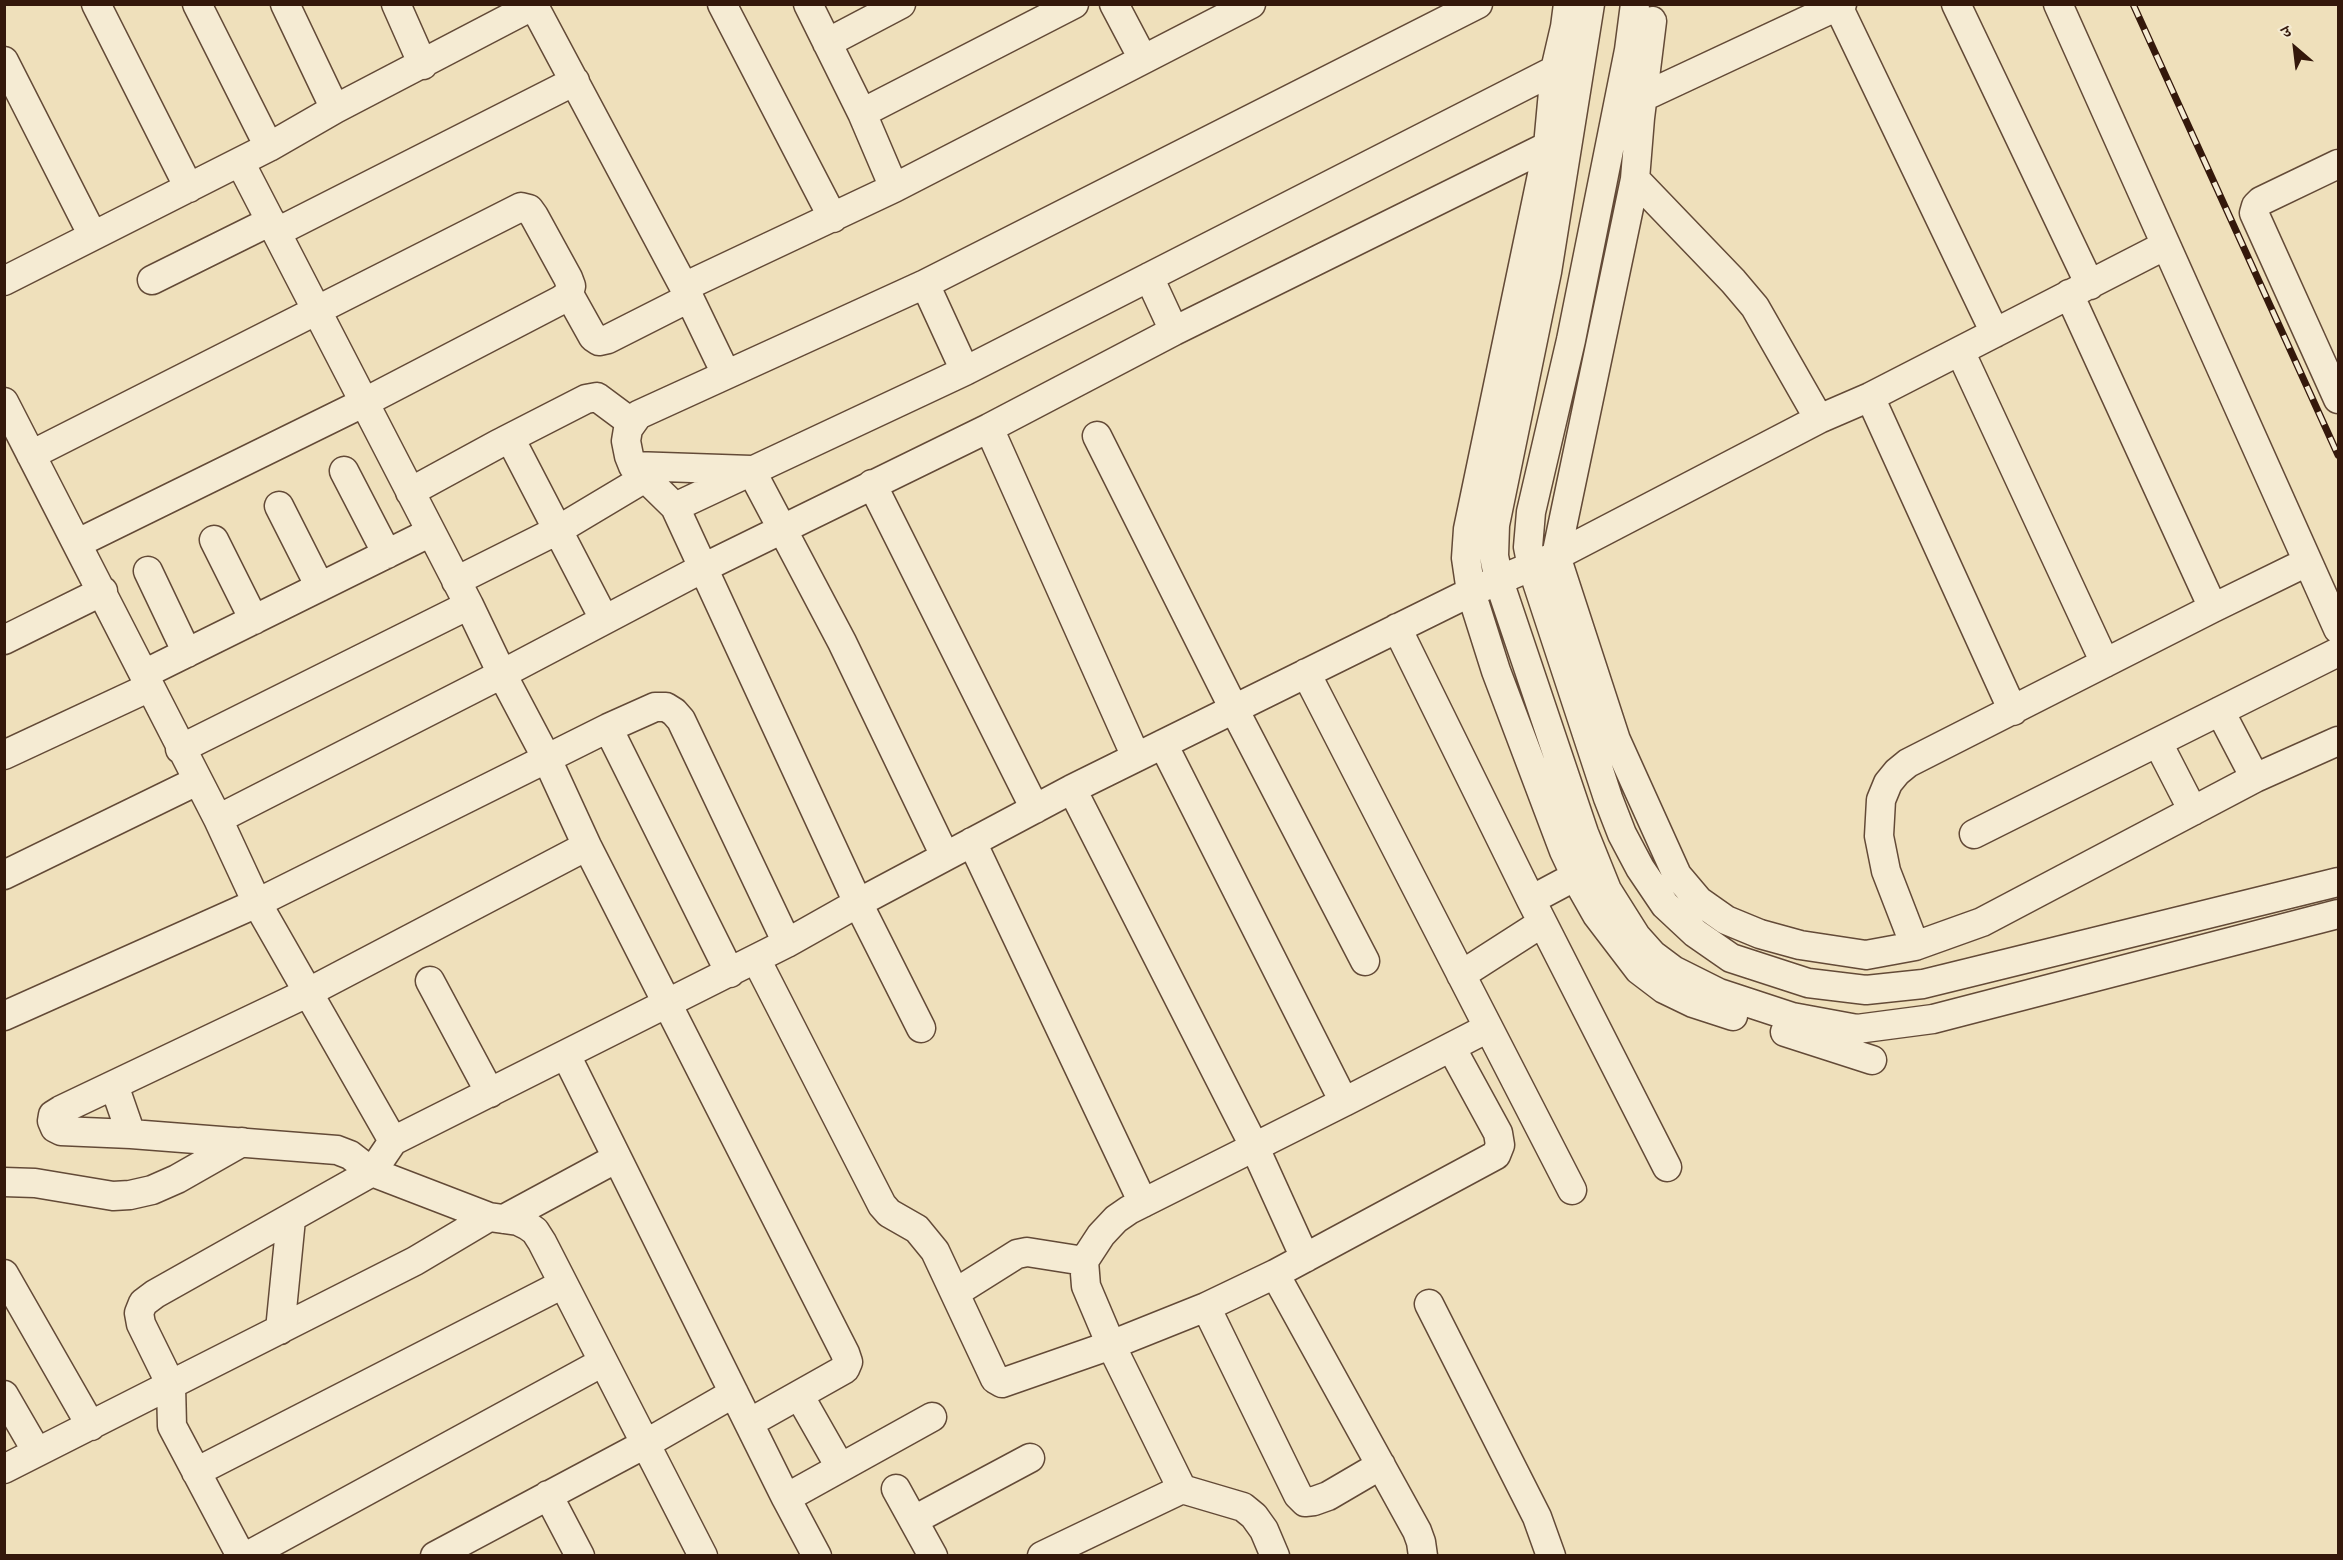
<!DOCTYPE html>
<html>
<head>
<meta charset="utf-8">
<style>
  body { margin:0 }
  #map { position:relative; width:2343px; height:1560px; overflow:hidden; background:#efe0bb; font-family:Cardo,"Noto Serif Devanagari",serif }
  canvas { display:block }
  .frame { position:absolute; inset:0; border:6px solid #34180b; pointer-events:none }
  .north { position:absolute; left:2265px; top:18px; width:60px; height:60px; -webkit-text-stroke:4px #f5ebd3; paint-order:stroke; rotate:332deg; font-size:16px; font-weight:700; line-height:24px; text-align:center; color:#34180b }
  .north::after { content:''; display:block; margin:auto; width:21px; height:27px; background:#34180b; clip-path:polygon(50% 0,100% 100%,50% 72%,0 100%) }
</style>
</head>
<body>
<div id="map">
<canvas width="2343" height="1560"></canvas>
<div class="frame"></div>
<div class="north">उ</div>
</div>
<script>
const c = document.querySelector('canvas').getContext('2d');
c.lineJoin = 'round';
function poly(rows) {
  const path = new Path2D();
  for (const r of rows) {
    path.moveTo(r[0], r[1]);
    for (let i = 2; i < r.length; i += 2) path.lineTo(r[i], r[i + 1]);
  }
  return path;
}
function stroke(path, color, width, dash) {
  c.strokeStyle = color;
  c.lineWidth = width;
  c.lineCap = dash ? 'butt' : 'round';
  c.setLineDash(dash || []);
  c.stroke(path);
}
const minor = poly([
  [96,4,189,188],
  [197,4,269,147],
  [285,4,335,109],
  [396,4,423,65],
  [533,4,684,287,726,374],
  [722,4,833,218],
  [808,4,862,113,894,188],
  [1114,4,1143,59],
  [1568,4,1565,27,1555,70,1548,146,1468,529,1466,558,1471,592,1496,671,1564,851,1580,885,1597,915,1639,970,1664,989,1693,1003,1733,1016],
  [1590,4,1547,272,1495,525,1494,556,1499,581,1584,833,1607,890,1636,936,1653,955,1673,970,1719,993,1792,1017,1857,1029,1933,1019,2338,914],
  [1635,4,1629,50,1571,340,1531,512,1528,547,1532,567,1608,798,1622,834,1640,868,1665,905,1695,933,1731,958,1808,983,1866,990,1923,984,2338,882],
  [1837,4,1995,333],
  [1956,4,2090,285],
  [2058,4,2338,629],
  [1652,21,1640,118,1635,179,1556,556,1616,740,1677,875,1699,901,1726,920,1760,934,1800,945,1866,955,1915,946,1982,922,2255,778,2338,741],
  [827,43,901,4],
  [4,61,93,236],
  [1643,97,1842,4],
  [862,113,1074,4],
  [240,162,469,605,502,674,547,759,587,846,845,1353,848,1362,845,1369,749,1423],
  [2338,164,2261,201,2256,206,2254,213,2338,399],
  [1635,179,1733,281,1755,307,1819,419],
  [277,232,575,81],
  [1149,277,1174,331],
  [152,280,271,221],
  [4,281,269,147,335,109,536,4],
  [925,284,965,371],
  [684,287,894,188,1251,4],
  [569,294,593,337,599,341,608,339,689,298],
  [2069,294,2213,608],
  [1960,351,2105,663],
  [1870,397,2013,711],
  [4,402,218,819,257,903,393,1141],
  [989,428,1136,757],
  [1097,436,1234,709,1365,961],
  [504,441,586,399,597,397,632,423],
  [31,455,521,207,529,209,534,216,568,278,571,286,569,294,561,300,365,402,78,543],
  [633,466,751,470,842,642,945,856],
  [344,471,387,554],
  [872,484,1035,809],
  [410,492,498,444,504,441,512,442,604,619],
  [279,506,320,587],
  [675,507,633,466,629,456,626,441,628,429,638,415,925,284,1478,4],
  [214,540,254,620],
  [148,571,187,653],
  [456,581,558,530,645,478],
  [1397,628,1531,900,1667,1167],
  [4,640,103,591],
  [1306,673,1572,1190],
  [144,674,431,532],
  [2220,711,2255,778],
  [608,728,730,973],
  [2158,743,2193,811],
  [1163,744,1344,1102,1129,1210,1116,1219,1101,1235,1084,1261,1086,1286,1111,1345,1182,1489],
  [180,749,469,605],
  [4,755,150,687],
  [1072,789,1255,1148,1305,1258],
  [218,819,502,674,703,568,989,428,1174,331,1548,146],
  [1974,834,2338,652],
  [972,842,1143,1203],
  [587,846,307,993,61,1110,53,1115,52,1121,55,1128,61,1131,131,1134,337,1150,350,1155,372,1172,489,1217,518,1221,528,1226,535,1231,542,1242,703,1556],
  [4,875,197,781],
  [1531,900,1576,876],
  [1915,946,1886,871,1879,836,1881,800,1888,783,1897,772,1908,763,2213,608,2307,562],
  [756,959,882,1205,889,1213,917,1229,935,1251,995,1379,1002,1383,1111,1345,1206,1307,1275,1274],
  [1461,975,1542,923],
  [430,981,490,1093],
  [4,1016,257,903,608,728,655,707,666,707,674,712,681,720,787,943],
  [921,1028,858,903,675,507,965,371,1555,70],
  [1785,1032,1872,1060],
  [566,1055,786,1498,817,1556],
  [114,1085,131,1134],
  [1344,1102,1488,1028],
  [4,1182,35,1183,113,1196,130,1195,152,1190,177,1179,242,1142],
  [504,1219,617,1158],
  [4,1274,91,1426],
  [955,1293,1017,1254,1027,1252,1084,1261],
  [1429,1304,1537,1517,1551,1556],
  [1206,1307,1298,1495,1305,1502,1314,1501,1328,1496,1381,1465],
  [280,1330,291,1219],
  [4,1395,37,1452],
  [799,1395,840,1467],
  [4,1469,415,1261,489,1217],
  [196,1472,563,1284],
  [896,1489,933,1556],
  [548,1495,580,1556],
  [786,1498,932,1417],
  [914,1520,1030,1458],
  [241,1556,172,1426,171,1385,141,1324,139,1313,143,1303,155,1294,372,1172,393,1141,787,943,858,903,1072,789,1471,592,1556,556,1819,419,1870,397,2166,245],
  [247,1556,603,1362],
  [435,1556,647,1443,734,1393],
  [1042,1556,1182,1489,1243,1507,1254,1516,1264,1530,1275,1556],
  [1423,1556,1421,1542,1417,1531,1275,1274,1496,1155,1500,1145,1498,1133,1451,1047]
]);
stroke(minor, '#634a37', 31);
stroke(minor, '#f5ebd3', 28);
const rail = poly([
  [2133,4,2338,455]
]);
stroke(rail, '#34180b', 7);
stroke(rail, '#f5ebd3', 4.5, [14]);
</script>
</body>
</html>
